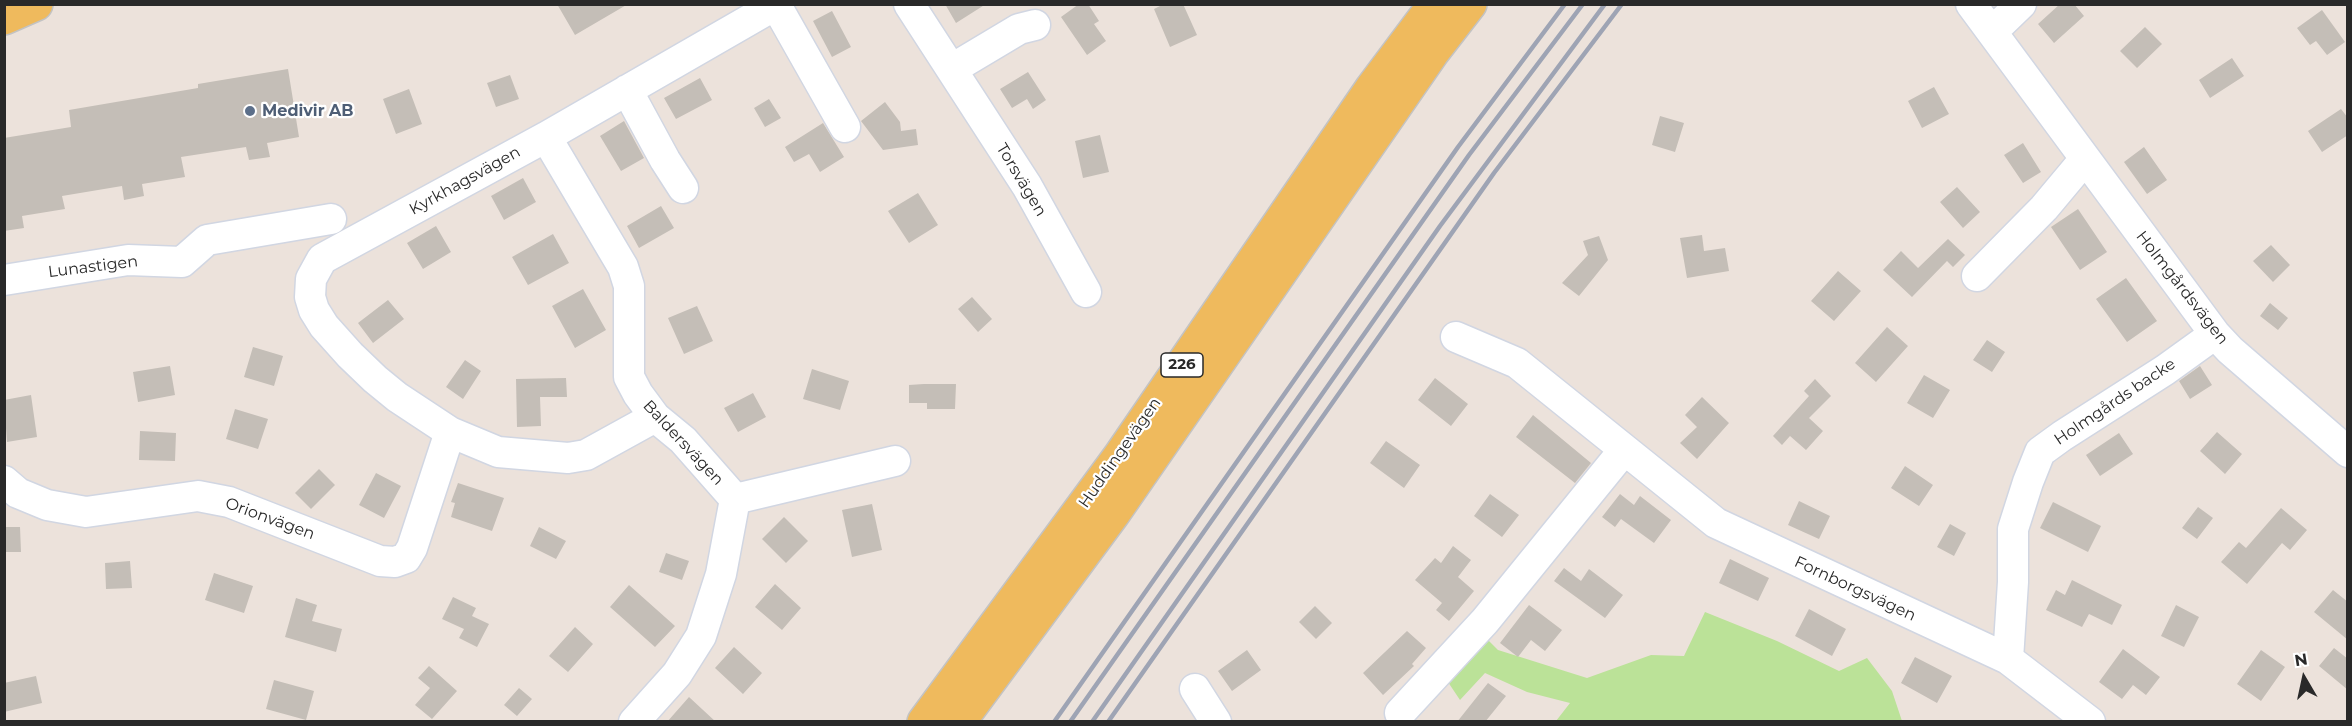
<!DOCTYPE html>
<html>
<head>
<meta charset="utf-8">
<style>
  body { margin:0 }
  #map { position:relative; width:2352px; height:726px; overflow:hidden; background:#ece2db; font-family:Montserrat,sans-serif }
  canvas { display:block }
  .frame { position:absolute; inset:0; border:6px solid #292929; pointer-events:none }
  .north { position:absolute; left:2274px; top:648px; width:60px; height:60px; -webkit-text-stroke:4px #fff; paint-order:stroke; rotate:351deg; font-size:16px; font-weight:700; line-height:24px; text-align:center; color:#292929 }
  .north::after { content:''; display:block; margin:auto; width:21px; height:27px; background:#292929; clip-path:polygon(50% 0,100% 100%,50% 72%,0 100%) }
</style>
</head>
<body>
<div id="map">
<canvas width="2352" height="726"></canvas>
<div class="frame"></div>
<div class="north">N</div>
</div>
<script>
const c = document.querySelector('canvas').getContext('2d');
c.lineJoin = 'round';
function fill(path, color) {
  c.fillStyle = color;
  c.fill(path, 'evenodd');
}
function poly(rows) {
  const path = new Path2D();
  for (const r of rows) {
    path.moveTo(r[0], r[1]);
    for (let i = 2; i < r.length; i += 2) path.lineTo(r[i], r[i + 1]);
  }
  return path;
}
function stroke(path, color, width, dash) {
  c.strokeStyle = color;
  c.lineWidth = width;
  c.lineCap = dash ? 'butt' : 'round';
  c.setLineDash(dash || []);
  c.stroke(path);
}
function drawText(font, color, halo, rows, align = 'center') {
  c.font = font + ' Montserrat,sans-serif';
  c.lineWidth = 4.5;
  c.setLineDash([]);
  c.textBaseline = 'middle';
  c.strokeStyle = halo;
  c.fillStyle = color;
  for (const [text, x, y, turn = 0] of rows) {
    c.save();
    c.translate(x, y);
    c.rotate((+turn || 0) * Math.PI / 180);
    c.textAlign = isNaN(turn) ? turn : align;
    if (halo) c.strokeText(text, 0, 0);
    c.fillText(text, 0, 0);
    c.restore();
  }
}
fill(poly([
  [1705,612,1777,641,1839,671,1867,658,1892,691,1902,721,1556,721,1570,703,1527,692,1485,673,1460,700,1448,682,1487,639,1498,650,1587,678,1651,655,1684,656]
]), '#bbe298');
fill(poly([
  [557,4,628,4,575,35],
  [945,4,986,4,956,23],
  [1079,4,1088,4,1099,21,1094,24,1106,41,1087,55,1061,17],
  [1164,4,1183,4,1197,35,1170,47,1154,9],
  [2060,4,2074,4,2084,16,2054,43,2038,24],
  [2322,10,2345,42,2327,55,2316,41,2310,45,2297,28],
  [832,11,851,47,832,57,813,21],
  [2145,27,2162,44,2137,68,2120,51],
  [2232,58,2244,76,2210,98,2199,80],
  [288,69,299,137,267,143,270,157,249,160,246,147,181,157,185,177,142,184,144,196,124,200,122,186,62,196,65,209,22,216,24,228,4,231,4,138,71,127,69,110,198,88,198,84],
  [1028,72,1046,100,1033,109,1027,99,1012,108,1000,89],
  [510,75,519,99,496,107,487,83],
  [700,78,712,100,676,119,664,98],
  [1934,87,1949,114,1922,128,1908,101],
  [409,89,422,124,396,134,383,99],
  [769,99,781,118,765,127,754,108],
  [885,102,900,122,901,131,916,129,918,145,883,150,861,121],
  [2341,109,2348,118,2348,135,2322,152,2308,131],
  [1660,116,1684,123,1675,152,1652,145],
  [624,121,644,158,621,171,600,136],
  [823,123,844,157,820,172,809,154,794,162,785,147],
  [1100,135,1109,172,1083,178,1075,141],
  [2023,143,2041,172,2023,183,2004,155],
  [2144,147,2167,180,2147,194,2124,162],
  [523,178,536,202,504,220,491,196],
  [1957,187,1980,212,1963,228,1940,202],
  [918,193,938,225,909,243,888,211],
  [661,206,674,228,639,248,627,226],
  [2078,209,2107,252,2080,270,2051,227],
  [436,226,451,252,423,269,407,243],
  [553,234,569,263,528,285,512,257],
  [1702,235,1704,251,1725,248,1729,271,1687,278,1680,238],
  [1599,236,1608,260,1579,296,1562,283,1588,255,1583,241],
  [1948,239,1965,255,1953,267,1947,261,1912,297,1883,270,1901,251,1918,268],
  [2271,245,2290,265,2273,282,2253,261],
  [1838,271,1861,291,1834,321,1811,301],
  [2126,278,2157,321,2127,342,2096,299],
  [583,289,606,330,575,348,552,306],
  [972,297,992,319,978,332,958,309],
  [388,300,404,319,373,343,358,323],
  [2270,303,2288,318,2278,330,2260,316],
  [697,306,713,341,684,354,668,318],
  [1887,327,1908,346,1876,382,1855,363],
  [1987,340,2005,352,1992,372,1973,360],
  [253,347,283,356,274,386,244,377],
  [465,360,481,371,463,399,446,387],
  [170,366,175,395,138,402,133,372],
  [2200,366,2212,385,2190,399,2179,381],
  [812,369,849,381,840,410,803,399],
  [1924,375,1950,390,1933,418,1907,403],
  [566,378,567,397,540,397,541,426,517,427,516,379],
  [1435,378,1468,404,1451,426,1418,400],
  [1815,379,1831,396,1809,418,1823,431,1806,450,1790,436,1782,445,1773,436,1809,396,1804,391],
  [924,384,956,384,955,409,927,409,927,403,909,403,909,385],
  [753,393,766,417,738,432,724,408],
  [31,395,37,437,7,442,4,400],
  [1702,397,1729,423,1697,459,1680,443,1697,427,1685,415],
  [235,409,268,419,258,449,226,439],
  [1533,415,1591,463,1575,483,1516,437],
  [140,431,176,433,175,461,139,460],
  [2217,432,2242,454,2225,474,2200,451],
  [2119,433,2133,454,2100,476,2086,455],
  [1386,441,1420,465,1404,488,1370,463],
  [1905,466,1933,485,1919,506,1891,488],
  [319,469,335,485,311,509,295,493],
  [376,473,401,486,384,518,359,505],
  [458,483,504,498,492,531,451,517,455,503,451,502],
  [1490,494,1519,515,1502,537,1474,516],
  [1620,494,1634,505,1640,496,1671,520,1654,543,1621,519,1615,527,1602,517],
  [1799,501,1830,516,1819,539,1788,525],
  [2053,502,2101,526,2088,552,2040,528],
  [872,504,882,550,852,557,842,510],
  [2198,507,2213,518,2197,539,2182,528],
  [2281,508,2307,530,2290,550,2282,543,2247,584,2221,562,2239,542,2246,548],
  [784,517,808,541,786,563,762,539],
  [1950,524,1966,533,1954,556,1937,547],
  [4,527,20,527,21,552,4,552],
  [539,527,566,541,556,559,530,546],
  [1453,546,1471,560,1458,577,1474,591,1449,621,1436,610,1442,603,1415,580,1435,558,1441,563],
  [666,553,689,561,682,580,659,572],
  [1730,559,1769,578,1758,601,1719,583],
  [130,561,132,588,106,589,105,563],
  [1564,568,1581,581,1589,569,1623,595,1605,618,1554,581],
  [214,573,253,586,244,613,205,600],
  [2072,580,2122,605,2112,625,2089,614,2082,627,2046,610,2056,590,2065,595],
  [775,584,801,608,782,630,755,607],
  [629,585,675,626,655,647,610,607],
  [2333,590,2348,602,2348,640,2314,612],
  [453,597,476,608,472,616,489,624,477,647,459,638,464,629,442,619],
  [296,598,317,605,312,621,342,629,336,652,285,637],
  [1529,605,1562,630,1545,651,1531,640,1518,657,1500,643],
  [2176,605,2199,617,2184,647,2161,636],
  [1315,606,1332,623,1316,639,1299,622],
  [1809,609,1846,629,1832,656,1795,636],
  [575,627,593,644,568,672,549,656],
  [1407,631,1426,648,1412,664,1414,666,1383,695,1363,673],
  [734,647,762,673,743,694,715,668],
  [2334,648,2348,659,2348,690,2319,666],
  [2123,649,2160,677,2146,695,2133,685,2122,699,2099,682],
  [1247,650,1261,670,1232,691,1218,671],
  [2261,650,2285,667,2261,701,2237,684],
  [1915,657,1952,676,1937,703,1901,683],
  [429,666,457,691,432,719,415,705,430,688,418,678],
  [36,676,42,703,4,712,4,683],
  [274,680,314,691,306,720,266,709],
  [1488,683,1506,696,1485,722,1457,722],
  [519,688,532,699,517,716,504,705],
  [689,697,716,722,667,722]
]), '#c4beb7');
const minor = poly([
  [909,4,1027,186,1086,292],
  [1971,4,2215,334,2230,350,2348,452],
  [776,5,845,127],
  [1992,32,2021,4],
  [952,69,1019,29,1035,25],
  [627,90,665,160,683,188],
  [546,137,623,267,629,286,629,377,638,394,655,417,683,440,735,499,895,461],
  [1977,276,2044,208,2085,159],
  [4,280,128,260,182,262,207,240,331,219],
  [1456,337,1517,363,1716,523,2008,659,2090,722],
  [655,417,586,455,568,458,498,452,450,432,397,397,375,379,350,355,324,326,314,310,310,297,311,279,322,259,546,137,777,4],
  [4,481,18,493,47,505,86,512,198,496,229,502,380,561,395,562,406,558,412,548,450,432],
  [2008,659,2013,582,2013,529,2028,482,2040,452,2062,436,2165,370,2215,334],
  [1195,689,1216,722],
  [1400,713,1485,621,1624,450],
  [634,722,677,674,701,636,721,574,735,499]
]);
const major = poly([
  [4,18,36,4],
  [924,722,1120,456,1372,88,1435,4],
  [959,722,1113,514,1432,53,1470,4]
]);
stroke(minor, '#d1d6e2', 33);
stroke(major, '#c3c3c3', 36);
stroke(minor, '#fff', 30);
stroke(major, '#efba5d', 33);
stroke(poly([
  [1054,722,1458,147,1565,4],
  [1070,722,1469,155,1583,4],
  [1092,722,1440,226,1605,4],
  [1108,722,1494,173,1622,4]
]), '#9ea4b4', 4.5);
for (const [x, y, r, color] of [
  [250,111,6,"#5c6f8a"]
]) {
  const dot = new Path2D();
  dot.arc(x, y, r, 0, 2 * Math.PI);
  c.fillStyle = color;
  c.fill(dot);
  stroke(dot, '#fff', 2);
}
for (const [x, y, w] of [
  [1182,365,42]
]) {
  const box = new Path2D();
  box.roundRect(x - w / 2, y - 12, w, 24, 4.5);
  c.fillStyle = '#fff';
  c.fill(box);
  stroke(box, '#292929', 1.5);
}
drawText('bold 15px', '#292929', null, [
  ["226",1182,365]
]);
drawText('bold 16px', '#4e5e75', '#fff', [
  ["Medivir AB",262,111]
], 'left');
drawText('16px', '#292929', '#fff', [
  ["Torsvägen",1021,180,59],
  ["Kyrkhagsvägen",465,181,-29],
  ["Lunastigen",93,267,-7],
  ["Holmgårdsvägen",2182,288,52],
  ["Holmgårds backe",2115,402,-34],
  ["Baldersvägen",683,443,47],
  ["Huddingevägen",1120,453,-55],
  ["Orionvägen",270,519,20],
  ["Fornborgsvägen",1855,589,25]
]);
</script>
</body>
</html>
